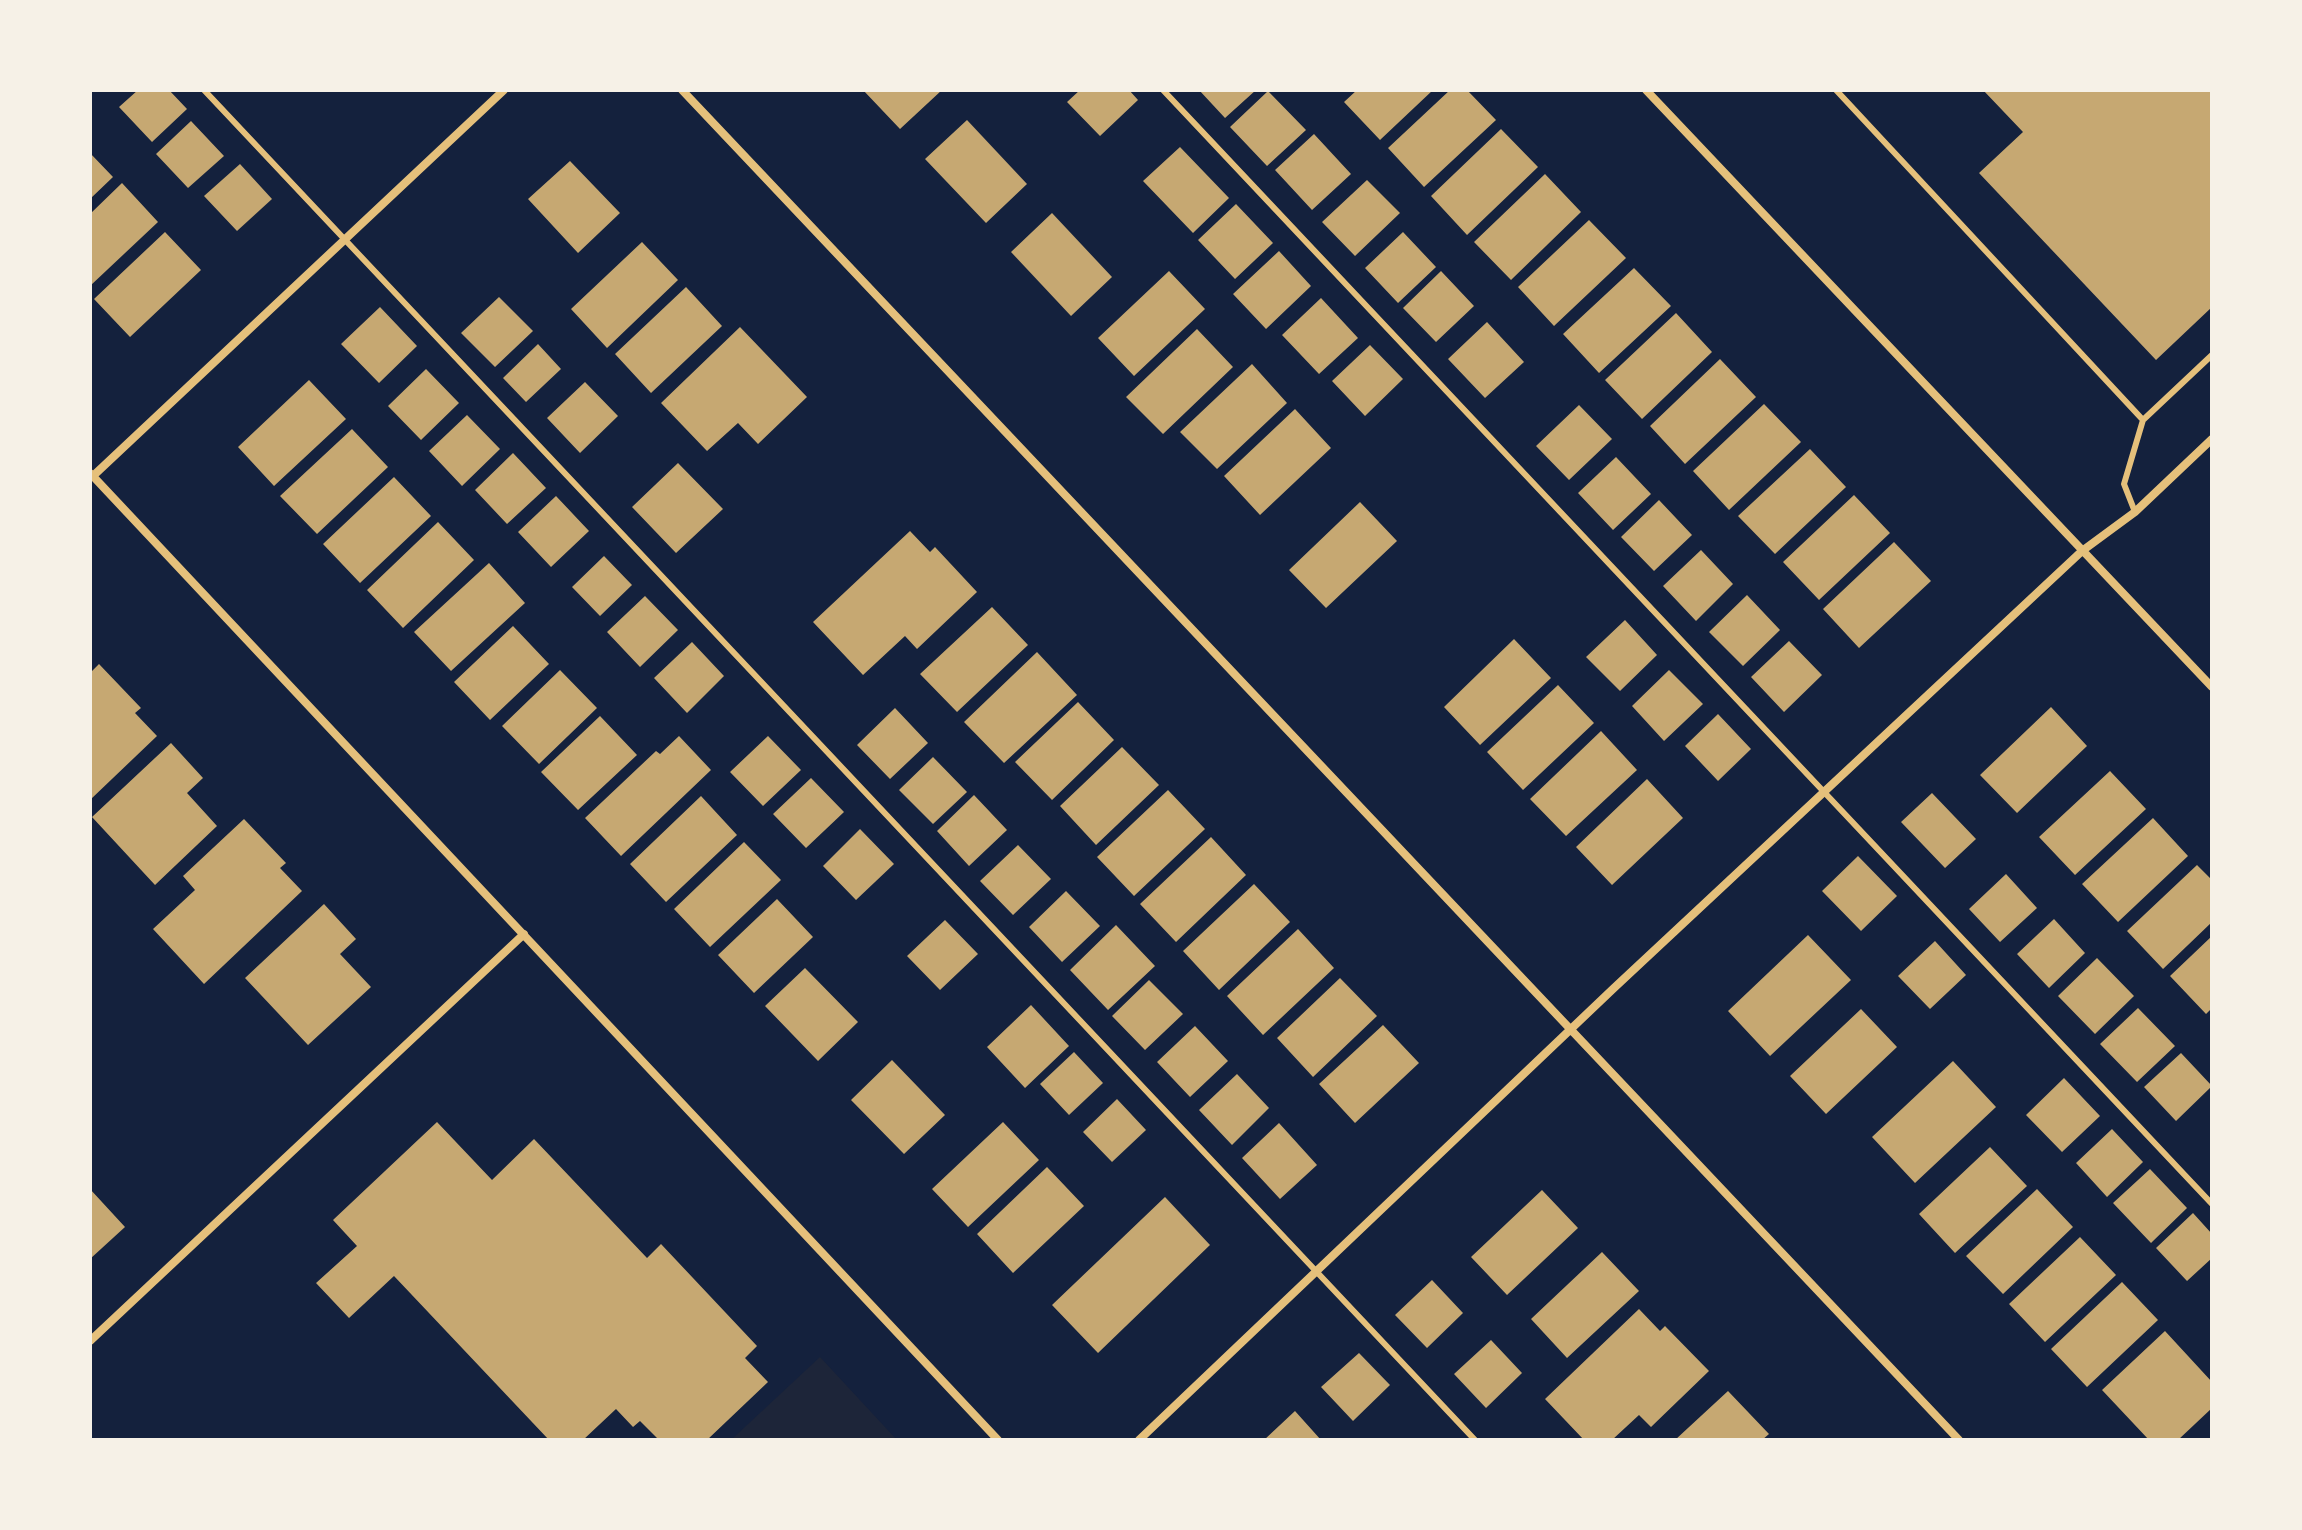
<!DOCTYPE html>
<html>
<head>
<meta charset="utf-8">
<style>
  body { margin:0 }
  #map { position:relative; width:2302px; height:1530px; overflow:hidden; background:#14213d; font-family:"PT Sans",sans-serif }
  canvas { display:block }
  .frame { position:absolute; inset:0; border:92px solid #f6f1e7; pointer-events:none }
</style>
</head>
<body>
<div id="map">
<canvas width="2302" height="1530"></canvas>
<div class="frame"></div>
</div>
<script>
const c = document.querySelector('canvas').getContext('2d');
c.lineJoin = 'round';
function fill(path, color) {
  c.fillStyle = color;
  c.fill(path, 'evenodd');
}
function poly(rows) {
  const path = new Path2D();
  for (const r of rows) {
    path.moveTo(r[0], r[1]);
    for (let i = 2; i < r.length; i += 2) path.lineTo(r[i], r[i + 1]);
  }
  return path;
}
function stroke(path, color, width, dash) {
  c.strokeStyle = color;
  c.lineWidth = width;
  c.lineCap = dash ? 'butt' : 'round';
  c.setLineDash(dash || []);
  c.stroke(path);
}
fill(poly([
  [820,1357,897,1440,731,1440]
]), '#1d2539');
fill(poly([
  [138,90,169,90,187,109,152,142,119,107],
  [863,90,942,90,900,129],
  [1080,90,1129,90,1138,100,1100,136,1067,102],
  [1199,90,1256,90,1225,118],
  [1357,90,1433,90,1380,140,1344,102],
  [1450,90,1467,90,1496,120,1424,187,1388,148],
  [1983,90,2212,90,2212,307,2156,360,1979,173,2023,132],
  [1268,91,1306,130,1267,166,1230,127],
  [967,120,1027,184,986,223,925,159],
  [191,121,224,156,188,188,156,154],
  [1501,129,1538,167,1467,235,1431,196],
  [1314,134,1351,174,1312,210,1275,170],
  [1180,147,1229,198,1193,233,1143,181],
  [90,153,113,177,90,199],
  [570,161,620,213,578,253,528,199],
  [240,164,272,199,237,231,204,196],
  [1545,174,1581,212,1511,280,1474,242],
  [1367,180,1400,213,1355,256,1322,222],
  [122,183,158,222,90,286,90,214],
  [1236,204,1273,243,1235,279,1198,240],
  [1052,213,1112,277,1071,316,1011,252],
  [1589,220,1626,258,1554,326,1518,287],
  [165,232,201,270,130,337,94,299],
  [1403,232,1436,267,1398,303,1365,268],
  [642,242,678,280,607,348,571,309],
  [1279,251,1311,286,1266,329,1233,294],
  [1634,268,1671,306,1599,373,1563,334],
  [1169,271,1205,309,1134,376,1098,338],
  [1441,271,1474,306,1436,342,1403,308],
  [686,287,722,326,651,393,615,354],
  [499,297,533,331,495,367,461,333],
  [1321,298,1358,338,1319,374,1282,335],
  [380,307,417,346,379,383,341,344],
  [1676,313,1712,352,1642,419,1605,380],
  [1487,322,1524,362,1485,398,1448,359],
  [740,327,807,397,758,444,738,423,707,451,661,403],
  [1197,329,1233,367,1163,434,1126,397],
  [538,344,561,369,526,402,503,378],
  [1370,345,1403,379,1365,416,1332,381],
  [1720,359,1756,397,1685,464,1650,426],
  [1252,364,1287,403,1217,469,1180,432],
  [426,369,459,403,421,440,388,406],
  [309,380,346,419,274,486,238,447],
  [585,382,618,416,580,453,547,418],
  [1764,404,1801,442,1729,510,1693,471],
  [1579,405,1612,439,1569,480,1536,446],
  [1295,409,1331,448,1260,515,1224,476],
  [467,415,500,449,462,486,429,451],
  [352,429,388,467,317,534,280,496],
  [1810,449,1846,487,1775,554,1738,516],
  [513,453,546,488,507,524,475,490],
  [1616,457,1651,494,1613,530,1578,493],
  [678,463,723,509,676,553,632,507],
  [394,477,431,516,360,583,323,544],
  [1854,495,1890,533,1819,600,1783,562],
  [556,496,589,531,551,567,518,532],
  [1659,500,1692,535,1654,571,1621,537],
  [1360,502,1397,541,1326,608,1289,570],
  [438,522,474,560,403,628,367,590],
  [910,531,930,552,935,547,977,592,917,649,905,636,863,675,813,622],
  [1894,542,1931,581,1859,648,1823,609],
  [1701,550,1733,584,1696,621,1663,586],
  [604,556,632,585,600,616,572,587],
  [489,563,525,603,451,671,414,632],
  [1747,595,1780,630,1743,666,1709,632],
  [645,596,678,630,640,667,607,632],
  [992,607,1028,645,957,712,920,674],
  [1625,620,1657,655,1620,691,1586,657],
  [513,626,549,664,490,720,454,682],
  [1514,639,1551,678,1480,745,1444,707],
  [1789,641,1822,675,1784,712,1751,677],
  [692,642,724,676,687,713,654,678],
  [1037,652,1077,695,1004,763,964,722],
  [99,664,141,708,135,713,157,736,90,800,90,673],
  [560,670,597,708,539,764,502,726],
  [1669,670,1703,704,1664,741,1632,706],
  [1558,685,1594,723,1523,790,1487,752],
  [1078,702,1114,740,1052,800,1015,762],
  [2051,707,2087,746,2017,813,1980,775],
  [895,708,928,743,890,779,857,745],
  [1718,714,1751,749,1718,781,1685,746],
  [600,716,637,755,578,810,541,772],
  [1601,731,1637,770,1566,836,1530,799],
  [679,736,711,770,621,856,585,818,656,751,660,754],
  [768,736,801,770,763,806,730,772],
  [171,743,203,778,187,793,217,826,155,885,92,817],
  [1122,747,1159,785,1096,845,1060,806],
  [933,757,967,792,933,824,899,790],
  [2110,771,2146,809,2075,875,2039,837],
  [811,778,844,812,806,848,773,814],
  [1647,779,1683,818,1612,885,1576,847],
  [1168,790,1205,829,1134,896,1097,857],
  [1932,793,1976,839,1945,868,1901,822],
  [974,795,1007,830,969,866,937,831],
  [701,796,737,835,666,902,630,864],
  [2153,818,2188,856,2118,922,2082,884],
  [244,819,286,863,280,868,302,891,204,984,153,929,195,890,183,876],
  [860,829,894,864,856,900,823,866],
  [1211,837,1246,875,1176,942,1140,904],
  [744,842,781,880,710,947,674,909],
  [1018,845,1051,879,1013,915,980,881],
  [1858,856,1897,896,1861,931,1822,891],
  [2197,865,2212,880,2212,922,2163,969,2127,931],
  [2006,874,2037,908,2000,942,1969,909],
  [1254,884,1290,922,1219,990,1183,951],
  [1066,891,1100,926,1062,962,1029,927],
  [777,899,813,937,754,993,718,955],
  [324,904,356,939,340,954,371,987,308,1045,245,978],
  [2054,919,2085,953,2049,988,2017,954],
  [945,920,978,954,940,990,907,956],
  [1116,925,1155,966,1108,1010,1070,970],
  [1298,929,1334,968,1263,1035,1227,996],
  [1808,935,1851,980,1770,1056,1728,1011],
  [2212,936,2212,1008,2206,1014,2170,976],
  [1935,941,1966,975,1930,1009,1898,976],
  [2097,958,2134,996,2095,1034,2058,996],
  [805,968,858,1022,818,1061,765,1006],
  [1340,978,1377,1016,1313,1077,1277,1038],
  [1149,980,1183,1014,1145,1050,1112,1016],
  [1031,1005,1069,1046,1025,1088,987,1047],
  [2138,1008,2175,1046,2137,1082,2100,1044],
  [1861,1009,1897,1047,1826,1114,1790,1076],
  [1383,1025,1419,1063,1355,1123,1319,1084],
  [1195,1026,1228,1061,1190,1097,1157,1062],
  [1074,1052,1103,1083,1069,1115,1040,1084],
  [2181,1053,2212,1086,2176,1121,2144,1087],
  [892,1060,945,1115,904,1154,851,1100],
  [1953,1061,1996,1107,1915,1183,1872,1137],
  [1237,1074,1269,1108,1232,1145,1199,1110],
  [2064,1078,2100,1116,2062,1152,2026,1115],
  [1117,1099,1146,1130,1112,1162,1083,1132],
  [437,1122,492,1180,534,1139,647,1258,661,1244,757,1346,745,1358,768,1382,707,1440,659,1440,640,1421,633,1427,616,1409,583,1440,549,1440,394,1276,349,1318,316,1283,357,1246,333,1220],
  [1003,1122,1039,1160,968,1227,932,1189],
  [1279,1123,1317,1165,1280,1199,1242,1158],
  [2112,1129,2143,1162,2107,1197,2076,1163],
  [1990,1147,2027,1186,1955,1253,1919,1214],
  [1047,1167,1084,1206,1013,1273,977,1234],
  [2150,1169,2187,1208,2151,1243,2113,1203],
  [90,1189,125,1227,90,1259],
  [2037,1189,2073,1227,2003,1294,1966,1256],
  [1542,1190,1578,1228,1507,1295,1471,1257],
  [1165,1197,1210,1245,1098,1353,1052,1305],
  [2193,1213,2212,1234,2212,1258,2187,1281,2156,1248],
  [2080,1237,2116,1275,2045,1342,2009,1304],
  [1602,1252,1639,1291,1567,1358,1531,1319],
  [1432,1280,1463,1313,1427,1348,1395,1315],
  [2122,1282,2158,1320,2087,1387,2051,1349],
  [1639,1309,1660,1331,1665,1326,1709,1371,1651,1427,1639,1415,1612,1440,1584,1440,1545,1399],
  [2165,1331,2212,1382,2212,1408,2178,1440,2149,1440,2102,1390],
  [1491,1340,1522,1373,1486,1408,1454,1374],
  [1359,1353,1390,1385,1353,1421,1321,1387],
  [1728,1391,1769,1434,1762,1440,1675,1440],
  [1295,1411,1321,1440,1264,1440]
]), '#c6a872');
stroke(poly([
  [204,90,1475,1440],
  [1163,90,2212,1204],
  [1836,90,2143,420],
  [2135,512,2124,484,2143,420,2212,355]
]), '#e5c07b', 6);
stroke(poly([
  [682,90,1959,1440],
  [1646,90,2212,687],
  [90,473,998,1440],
  [93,476,504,90],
  [90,1341,524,934],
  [1139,1440,1614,988,2036,594,2082,551,2135,512,2212,439]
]), '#e5c07b', 8);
</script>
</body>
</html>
